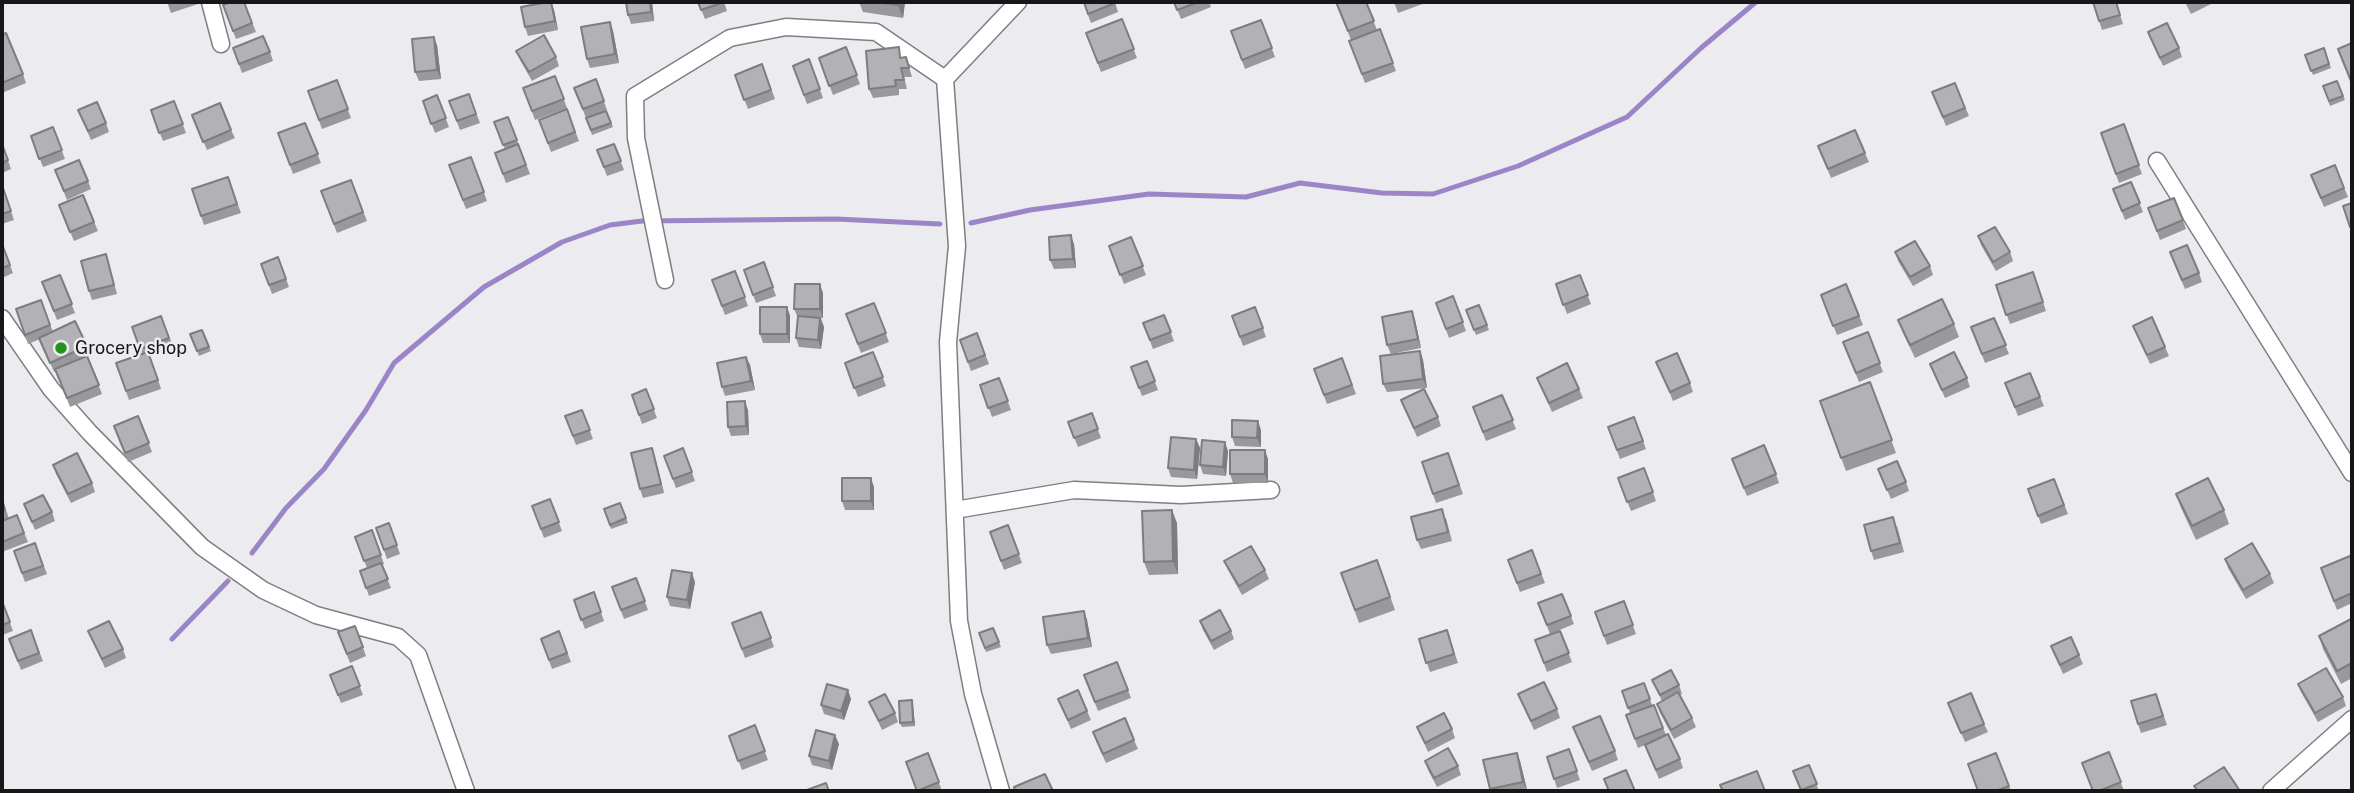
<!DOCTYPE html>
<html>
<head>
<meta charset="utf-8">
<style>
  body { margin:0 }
  #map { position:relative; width:2354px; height:793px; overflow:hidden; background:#ecebef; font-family:"Public Sans",sans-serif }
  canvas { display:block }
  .frame { position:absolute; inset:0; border:4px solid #171618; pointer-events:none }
</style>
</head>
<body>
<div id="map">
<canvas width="2354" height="793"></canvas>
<div class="frame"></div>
</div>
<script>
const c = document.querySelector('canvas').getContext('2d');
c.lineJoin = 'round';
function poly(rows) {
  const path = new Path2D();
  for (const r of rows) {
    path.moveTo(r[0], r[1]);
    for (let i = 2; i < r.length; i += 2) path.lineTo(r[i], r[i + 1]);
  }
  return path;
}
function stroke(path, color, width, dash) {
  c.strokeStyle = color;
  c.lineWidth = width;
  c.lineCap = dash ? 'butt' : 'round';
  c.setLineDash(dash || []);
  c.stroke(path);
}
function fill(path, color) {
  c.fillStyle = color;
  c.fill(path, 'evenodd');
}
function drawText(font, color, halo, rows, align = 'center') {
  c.font = font + ' "Public Sans",sans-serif';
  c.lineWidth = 5;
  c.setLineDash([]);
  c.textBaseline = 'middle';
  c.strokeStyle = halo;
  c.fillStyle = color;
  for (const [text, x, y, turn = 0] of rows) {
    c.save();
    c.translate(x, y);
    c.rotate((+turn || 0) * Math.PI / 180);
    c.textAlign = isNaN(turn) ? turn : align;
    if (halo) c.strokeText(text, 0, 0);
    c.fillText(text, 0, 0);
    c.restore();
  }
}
stroke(poly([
  [971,223,1030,210,1149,194,1246,197,1300,183,1382,193,1433,194,1518,166,1627,117,1701,48,1756,2],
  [252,553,286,508,324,469,366,410,394,363,484,287,562,242,610,225,642,221,836,219,940,224],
  [172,639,228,581]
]), '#9c85c7', 5);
const street = poly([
  [210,2,221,44],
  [2157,161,2352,473],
  [665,280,636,138,635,96,730,38,786,27,876,32,945,79],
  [2,318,51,389,90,433,202,547,263,590,316,615,398,637,418,655,466,791],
  [955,510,1074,490,1181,495,1271,490],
  [1001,791,973,694,959,621,948,342,957,246,945,79,1018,2],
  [2271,791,2352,719]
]);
stroke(street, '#7f7e82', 19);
stroke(street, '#fff', 16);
fill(poly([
  [167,2,197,2,198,4,171,13],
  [244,2,256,32,236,39,223,5],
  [626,2,652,2,654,21,631,24,628,15],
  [698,2,724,2,727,11,705,19],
  [762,2,809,2,809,4],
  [859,2,905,2,903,18,863,12],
  [1083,2,1115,2,1118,12,1091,23],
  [1174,2,1209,2,1211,7,1181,19],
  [1336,2,1366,2,1377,30,1351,40],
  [1394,2,1428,2,1398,13],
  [2093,2,2116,2,2123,24,2102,30],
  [2185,2,2215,2,2191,14],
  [554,10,558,30,528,36,525,27],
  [1122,19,1137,58,1101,72,1086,33],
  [1261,20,1275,57,1245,69,1231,31],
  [610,22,613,31,619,63,590,68,587,59],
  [1380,29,1396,71,1365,83,1349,41],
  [2148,32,2179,48,2182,57,2163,66],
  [2,35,23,74,26,83,2,93],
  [437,45,441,79,419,81,415,72],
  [846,47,860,84,833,95,819,58],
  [233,48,270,52,273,61,242,73],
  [2324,48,2331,68,2313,75,2305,55],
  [516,51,556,57,559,66,532,81,520,60],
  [906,57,912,77,904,77,907,89,899,89,899,95,873,98,869,89,902,58],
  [809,59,823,98,807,104,793,66],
  [762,64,775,99,748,109,735,75],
  [555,76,567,108,535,120,523,88],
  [596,79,607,110,586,118,574,88],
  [337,80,351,118,322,129,308,91],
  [2337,81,2345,100,2330,106,2323,86],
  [1955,83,1969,116,1946,126,1932,92],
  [469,94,480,123,460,130,449,101],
  [437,95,449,127,435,133,423,101],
  [174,101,186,133,163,141,151,110],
  [567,109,579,141,551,152,539,120],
  [78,110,106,123,109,132,91,140],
  [606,111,613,127,592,135,586,118],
  [192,115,231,130,235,138,207,150],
  [508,117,530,174,506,183,495,153,505,149,494,122],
  [305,123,321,163,293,174,278,133],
  [2124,124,2142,174,2119,183,2101,133],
  [53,127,65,159,43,167,31,136],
  [2,144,11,169,2,173],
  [614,144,624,170,607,176,597,150],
  [1818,146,1865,153,1869,162,1831,178],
  [471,157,487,201,466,209,449,165],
  [2335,165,2348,197,2324,207,2314,184],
  [55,170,88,181,91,189,67,200],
  [228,177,241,213,204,225,192,189],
  [351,180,367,221,337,233,321,191],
  [2131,182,2143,212,2125,220,2113,189],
  [2,185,14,220,2,224],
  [83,195,98,231,74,241,59,205],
  [2148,208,2183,220,2186,229,2160,240],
  [1978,236,2010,252,2013,261,1996,271,1981,245],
  [1131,237,1146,275,1124,284,1109,246],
  [2,244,13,273,2,278],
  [1074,244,1076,268,1054,269,1050,260],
  [1895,252,1930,266,1933,275,1913,286,1898,261],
  [106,254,117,294,92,300,89,291],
  [278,257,289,287,272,294,261,264],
  [2173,261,2199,273,2202,282,2185,289],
  [764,262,776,296,756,303,744,270],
  [735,271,748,306,725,315,712,280],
  [2033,272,2046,311,2010,324,1996,285],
  [60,275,75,313,57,320,42,282],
  [1580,275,1591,304,1567,314,1556,284],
  [1846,284,1863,325,1837,335,1821,295],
  [823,293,823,318,821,318,824,327,821,349,799,347,796,338,798,318,794,309],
  [1453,296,1466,331,1449,338,1436,303],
  [41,300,53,332,87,346,90,355,87,356,102,394,70,407,56,371,54,372,40,339,28,344,16,309],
  [874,303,889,342,861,353,846,314],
  [1479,305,1489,330,1476,335,1466,310],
  [787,307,790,316,790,343,763,343,760,334],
  [1255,307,1266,337,1243,346,1232,316],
  [1164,315,1174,341,1153,349,1143,323],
  [161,316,173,346,150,355,161,389,129,400,116,363,142,354,132,327],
  [1994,318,2009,354,1985,363,1971,327],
  [1415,320,1421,348,1391,354,1387,345],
  [1898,320,1954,324,1959,337,1915,358,1903,333],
  [2133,326,2165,347,2169,356,2150,364],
  [202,330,211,351,199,356,190,334],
  [1868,332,1883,372,1859,382,1843,342],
  [977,333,989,364,971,371,960,340],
  [1420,351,1423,360,1427,388,1387,392,1383,384],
  [873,352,886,386,858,397,845,363],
  [746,357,750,365,755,390,725,396,722,387],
  [1342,358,1356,394,1327,404,1314,369],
  [1147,361,1158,390,1142,396,1131,367],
  [1657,362,1690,383,1693,392,1673,401],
  [1930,364,1967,378,1970,387,1945,398],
  [2030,373,2044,406,2018,416,2005,383],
  [999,378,1011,410,992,417,980,385],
  [1537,378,1579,389,1583,398,1552,412],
  [1870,382,1896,453,1846,471,1820,401],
  [646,389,657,418,642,424,632,395],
  [1502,395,1516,429,1486,441,1473,407],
  [1401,400,1438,417,1441,426,1417,437],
  [582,410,593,439,576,445,565,416],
  [748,410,749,435,731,436,728,427],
  [1092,413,1101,438,1078,447,1068,422],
  [138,416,152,452,128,462,114,426],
  [1634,417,1646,449,1620,459,1608,427],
  [1261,430,1261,447,1235,446,1232,437],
  [1196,439,1200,448,1197,479,1171,477,1168,468],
  [652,448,664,493,643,498,640,489],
  [683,448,695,481,676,488,664,456],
  [1228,451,1226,476,1203,474,1200,465],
  [1448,453,1463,494,1436,503,1422,462],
  [1268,459,1268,483,1233,483,1230,474],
  [53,465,92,483,95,492,71,503,56,474],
  [1644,468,1656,501,1631,511,1618,478],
  [1735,468,1776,474,1779,483,1747,496],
  [1878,469,1906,482,1909,491,1891,499],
  [2054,479,2068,514,2041,524,2028,489],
  [874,487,874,510,845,510,842,501],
  [2176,494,2224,510,2229,524,2196,540,2181,508],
  [2,497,9,519,17,515,28,542,2,552],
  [550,499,562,531,544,538,532,506],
  [620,503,628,523,611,529,604,509],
  [24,504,52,512,55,521,35,530],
  [1446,518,1452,541,1421,549,1417,540],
  [389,523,400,554,387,559,376,528],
  [1177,523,1178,574,1149,575,1144,562],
  [1008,525,1022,563,1004,570,990,532],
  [1897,526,1904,552,1874,560,1871,551],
  [372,530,384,564,382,565,391,588,369,596,360,571,367,568,355,537],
  [35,543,47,574,25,582,14,551],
  [1532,550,1545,583,1520,592,1508,560],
  [2225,559,2270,574,2274,583,2246,599,2228,568],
  [1377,560,1395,610,1359,623,1341,573],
  [1224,561,1265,570,1269,579,1242,595,1228,570],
  [2352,562,2352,603,2337,610,2321,568],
  [636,578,648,610,624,619,612,587],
  [695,582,690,609,670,606,667,597],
  [594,592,604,621,585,629,574,600],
  [1562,594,1574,624,1550,634,1538,603],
  [2,601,13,631,2,635],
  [1624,601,1636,634,1607,645,1595,612],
  [1084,611,1087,620,1092,647,1051,654,1047,645],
  [761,612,774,647,745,658,732,623],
  [1200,621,1231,631,1234,639,1214,650,1203,630],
  [2352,621,2352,678,2341,684,2323,649,2319,636],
  [355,626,366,656,350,663,338,632],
  [993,628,1001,647,986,652,979,633],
  [31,630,43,661,21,670,9,639],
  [1447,630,1458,663,1430,672,1419,639],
  [88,631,123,649,126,658,105,668],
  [559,631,571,662,552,669,541,639],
  [1560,631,1572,662,1547,672,1535,640],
  [2051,646,2079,655,2083,664,2063,674],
  [1117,662,1131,698,1098,711,1084,675],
  [352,666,363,695,341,703,330,675],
  [1652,680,1679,685,1682,694,1680,695,1692,718,1696,727,1674,739,1660,713,1657,704,1662,701],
  [1644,683,1652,705,1654,705,1666,735,1680,759,1683,768,1659,779,1645,745,1638,748,1626,715,1630,713,1622,691],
  [2298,684,2343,697,2346,706,2318,722,2301,692],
  [1518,694,1557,709,1560,718,1534,730],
  [2156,694,2167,725,2141,733,2138,724],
  [851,699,844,720,824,714,821,705],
  [1058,699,1087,711,1091,720,1071,729],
  [912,700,913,705,915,726,902,727,900,723],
  [869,702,895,713,898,722,882,730],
  [1948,703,1984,724,1988,732,1965,742],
  [755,725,768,760,742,770,729,736],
  [1417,727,1452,729,1455,738,1428,752],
  [1573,727,1615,751,1618,760,1592,771],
  [1134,740,1138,749,1106,763,1096,741],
  [839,744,832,770,812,765,809,756],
  [1569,749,1580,780,1557,788,1547,757],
  [2109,752,2124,791,2093,791],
  [928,753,942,791,917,791],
  [1996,753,2011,791,1978,791],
  [1483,760,1520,761,1527,790,1491,791],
  [1425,761,1458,766,1461,775,1437,787,1428,770],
  [1809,765,1819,791,1801,791,1793,771]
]), '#99989c');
fill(poly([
  [551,2,554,10,558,30,555,21],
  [650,2,652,2,654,21,651,12],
  [899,2,905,2,903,18,898,5],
  [610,22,613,31,619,63,615,54],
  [434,37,437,45,441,79,437,70],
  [1071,235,1074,244,1076,268,1073,259],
  [820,284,823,293,823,318,820,309],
  [787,307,790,316,790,343,787,334],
  [1412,311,1415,320,1421,348,1418,339],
  [820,318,824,327,821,349,818,340],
  [1420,351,1423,360,1427,388,1423,379],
  [746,357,750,365,755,390,751,381],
  [745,401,748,410,749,435,746,426],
  [1258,421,1261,430,1261,447,1257,438],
  [1196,439,1200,448,1197,479,1194,470],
  [1225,442,1228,451,1226,476,1223,467],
  [652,448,655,457,664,493,661,484],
  [1265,450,1268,459,1268,483,1265,474],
  [871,478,874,487,874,510,871,501],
  [1172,510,1177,523,1178,574,1173,561],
  [692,573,695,582,690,609,687,600],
  [1084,611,1087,620,1092,647,1088,638],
  [848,690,851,699,844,720,841,711],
  [912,700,913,705,915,726,913,722],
  [835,735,839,744,832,770,829,761],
  [1517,753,1520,761,1527,790,1523,782]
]), '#7d7c7f');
const building = poly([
  [231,2,244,2,252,23,233,31,223,5,231,2],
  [548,2,551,2,555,21,525,27,521,7,548,2],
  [626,2,650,2,651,12,628,15,626,2],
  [698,2,724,2,701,10,698,2],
  [876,2,899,2,898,5,876,2],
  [1084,2,1115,2,1115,3,1088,14,1084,2],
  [1174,2,1199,2,1177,10,1174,2],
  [1336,2,1366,2,1374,21,1348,31,1336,2],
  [2093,2,2116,2,2120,15,2099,21,2093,2],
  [1122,19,1134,49,1098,63,1086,33,1122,19],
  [1261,20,1272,48,1242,60,1231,31,1261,20],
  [610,22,615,54,587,59,581,27,610,22],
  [2167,23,2179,48,2160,58,2148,32,2167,23],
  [1380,29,1393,63,1362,74,1349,41,1380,29],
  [6,33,23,74,2,83,2,35,6,33],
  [544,35,556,57,529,72,516,51,544,35],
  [263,36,270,52,239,64,233,48,263,36],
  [434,37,437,70,415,72,412,39,434,37],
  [2352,43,2352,81,2351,81,2338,49,2352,43],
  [846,47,857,75,829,86,819,58,846,47],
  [899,47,900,58,906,57,909,68,901,68,904,80,895,80,896,86,869,89,866,51,899,47],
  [2324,48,2329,64,2311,71,2305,55,2324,48],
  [809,59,820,89,804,95,793,66,809,59],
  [762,64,771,90,744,100,735,75,762,64],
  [555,76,564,99,532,111,523,88,555,76],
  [596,79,604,101,583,109,574,88,596,79],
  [337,80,348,109,319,120,308,91,337,80],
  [2337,81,2343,96,2329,101,2323,86,2337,81],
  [1955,83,1965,108,1943,117,1932,92,1955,83],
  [469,94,476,114,457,121,449,101,469,94],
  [437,95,446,118,431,124,423,101,437,95],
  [174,101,183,124,159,133,151,110,174,101],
  [97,102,106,123,88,131,78,110,97,102],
  [220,103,231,130,203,142,192,115,220,103],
  [567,109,575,132,548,143,539,120,567,109],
  [606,111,611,123,591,130,586,118,606,111],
  [508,117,517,140,503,145,494,122,508,117],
  [305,123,318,154,290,165,278,133,305,123],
  [2124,124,2139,165,2116,174,2101,133,2124,124],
  [53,127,62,150,39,159,31,136,53,127],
  [1855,130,1865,153,1828,169,1818,146,1855,130],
  [2,144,8,160,2,163,2,144],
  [518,144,526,165,503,174,495,153,518,144],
  [614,144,621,161,604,167,597,150,614,144],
  [471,157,484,192,463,200,449,165,471,157],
  [79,160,88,181,64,191,55,170,79,160],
  [2335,165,2344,188,2321,198,2311,175,2335,165],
  [228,177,237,204,201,216,192,189,228,177],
  [351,180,363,212,334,224,321,191,351,180],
  [2131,182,2140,203,2122,211,2113,189,2131,182],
  [2,185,11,211,2,214,2,185],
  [83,195,94,222,70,232,59,205,83,195],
  [2174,198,2183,220,2157,231,2148,208,2174,198],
  [2352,203,2352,226,2350,227,2343,206,2352,203],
  [1995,227,2010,252,1993,262,1978,236,1995,227],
  [1071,235,1073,259,1050,260,1049,237,1071,235],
  [1131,237,1143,266,1120,275,1109,246,1131,237],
  [1915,241,1930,266,1910,277,1895,252,1915,241],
  [2,244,10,265,2,268,2,244],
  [2187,245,2199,273,2182,280,2170,252,2187,245],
  [106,254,114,285,89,291,81,261,106,254],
  [278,257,286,279,269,285,261,264,278,257],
  [764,262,773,287,753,295,744,270,764,262],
  [735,271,745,297,722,306,712,280,735,271],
  [2033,272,2043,302,2006,315,1996,285,2033,272],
  [60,275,72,304,54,311,42,282,60,275],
  [1580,275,1588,295,1563,305,1556,284,1580,275],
  [795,284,820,284,820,309,794,309,795,284],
  [1846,284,1859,316,1833,326,1821,295,1846,284],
  [1453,296,1463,322,1446,329,1436,303,1453,296],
  [1942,299,1954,324,1910,345,1898,320,1942,299],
  [41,300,50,325,25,335,16,309,41,300],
  [874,303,886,333,858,344,846,314,874,303],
  [1479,305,1487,325,1474,330,1466,310,1479,305],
  [760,307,787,307,787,334,760,334,760,307],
  [1255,307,1263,328,1240,337,1232,316,1255,307],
  [1412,311,1418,339,1387,345,1382,317,1412,311],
  [1164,315,1171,332,1150,340,1143,323,1164,315],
  [161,316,169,338,140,349,132,327,161,316],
  [798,316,820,318,818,340,796,338,798,316],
  [2152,317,2165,347,2147,355,2133,326,2152,317],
  [1994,318,2006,345,1982,354,1971,327,1994,318],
  [75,321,87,346,50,363,39,338,75,321],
  [202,330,209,347,197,351,190,334,202,330],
  [1868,332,1880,363,1856,373,1843,342,1868,332],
  [977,333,985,355,968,362,960,340,977,333],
  [1420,351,1423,379,1383,384,1380,356,1420,351],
  [148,352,158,380,126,391,116,363,148,352],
  [873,352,883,377,854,388,845,363,873,352],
  [1954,352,1967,378,1942,390,1930,364,1954,352],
  [1677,353,1690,383,1670,392,1656,362,1677,353],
  [87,356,99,385,67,398,55,369,87,356],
  [746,357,751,381,722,387,717,363,746,357],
  [1342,358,1352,385,1324,395,1314,369,1342,358],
  [1147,361,1155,381,1139,388,1131,367,1147,361],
  [1567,363,1579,389,1549,403,1537,378,1567,363],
  [2030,373,2040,397,2015,407,2005,383,2030,373],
  [999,378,1008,401,988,408,980,385,999,378],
  [1870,382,1892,440,1841,458,1820,401,1870,382],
  [646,389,654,409,639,415,632,395,646,389],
  [1424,389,1438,417,1414,428,1401,400,1424,389],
  [1502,395,1513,420,1483,432,1473,407,1502,395],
  [745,401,746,426,728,427,727,402,745,401],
  [582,410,590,430,573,436,565,416,582,410],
  [1092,413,1098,429,1074,438,1068,422,1092,413],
  [138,416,149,443,125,453,114,426,138,416],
  [1634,417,1643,441,1617,450,1608,427,1634,417],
  [1232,420,1258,421,1257,438,1232,437,1232,420],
  [1171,437,1196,439,1194,470,1168,468,1171,437],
  [1202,440,1225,442,1223,467,1200,465,1202,440],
  [1764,445,1776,474,1744,488,1732,459,1764,445],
  [652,448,661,484,640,489,631,453,652,448],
  [683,448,692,472,673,479,664,456,683,448],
  [1230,450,1265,450,1265,474,1230,474,1230,450],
  [77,453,92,483,68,494,53,465,77,453],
  [1448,453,1459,485,1433,494,1422,462,1448,453],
  [1897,461,1906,482,1887,490,1878,469,1897,461],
  [1644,468,1653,492,1627,502,1618,478,1644,468],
  [842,478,871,478,871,501,842,501,842,478],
  [2208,478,2224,510,2192,526,2176,494,2208,478],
  [2054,479,2064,505,2038,516,2028,489,2054,479],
  [43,495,52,512,32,522,24,504,43,495],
  [2,499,5,510,2,511,2,499],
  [550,499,559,522,541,529,532,506,550,499],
  [620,503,626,518,610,525,604,509,620,503],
  [1442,509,1448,532,1417,540,1411,517,1442,509],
  [1172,510,1173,561,1144,562,1142,511,1172,510],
  [17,515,24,533,2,542,2,521,17,515],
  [1893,517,1900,543,1871,551,1864,525,1893,517],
  [389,523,397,545,384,550,376,528,389,523],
  [1008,525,1019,554,1001,561,990,532,1008,525],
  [372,530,381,555,364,561,355,537,372,530],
  [35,543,43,566,22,573,14,551,35,543],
  [2252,543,2270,574,2243,590,2225,559,2252,543],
  [1251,546,1265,570,1239,586,1224,561,1251,546],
  [1532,550,1541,574,1517,583,1508,560,1532,550],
  [2350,556,2352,562,2352,593,2334,601,2321,568,2350,556],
  [1377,560,1390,597,1355,610,1341,573,1377,560],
  [381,563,388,579,366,588,360,571,381,563],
  [672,570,692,573,687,600,667,597,672,570],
  [636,578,645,601,621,610,612,587,636,578],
  [594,592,601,612,581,620,574,600,594,592],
  [1562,594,1571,616,1547,625,1538,603,1562,594],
  [2,601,10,622,2,625,2,601],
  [1624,601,1633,625,1604,636,1595,612,1624,601],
  [1220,610,1231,631,1211,641,1200,621,1220,610],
  [1084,611,1088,638,1047,645,1043,617,1084,611],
  [761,612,771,638,742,649,732,623,761,612],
  [2351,619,2352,621,2352,663,2337,671,2319,636,2351,619],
  [109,621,123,649,102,659,88,631,109,621],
  [355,626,363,647,347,654,338,632,355,626],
  [993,628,999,642,985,648,979,633,993,628],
  [31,630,39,653,18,661,9,639,31,630],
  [1447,630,1454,654,1426,663,1419,639,1447,630],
  [559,631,567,653,549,660,541,639,559,631],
  [1560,631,1569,653,1544,663,1535,640,1560,631],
  [2071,637,2079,655,2060,665,2051,646,2071,637],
  [1117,662,1128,690,1095,702,1084,675,1117,662],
  [352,666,360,686,338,695,330,675,352,666],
  [2326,668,2343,697,2315,713,2298,684,2326,668],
  [1671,670,1679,685,1660,695,1652,680,1671,670],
  [1544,682,1557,709,1531,721,1518,694,1544,682],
  [1644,683,1650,699,1628,708,1622,691,1644,683],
  [827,684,848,690,841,711,821,705,827,684],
  [1078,690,1087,711,1068,720,1058,699,1078,690],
  [1678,692,1692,718,1671,730,1657,704,1678,692],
  [1971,693,1984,724,1961,733,1948,703,1971,693],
  [885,694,895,713,879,721,869,702,885,694],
  [2156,694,2163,716,2138,724,2131,701,2156,694],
  [912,700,913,722,900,723,899,701,912,700],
  [1654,705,1663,728,1635,739,1626,715,1654,705],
  [1444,713,1452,729,1425,743,1417,727,1444,713],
  [1600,716,1615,751,1589,762,1573,727,1600,716],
  [1125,718,1134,740,1103,754,1093,732,1125,718],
  [755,725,765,751,738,761,729,736,755,725],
  [816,730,835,735,829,761,809,756,816,730],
  [1668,734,1680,759,1656,770,1645,745,1668,734],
  [1448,748,1458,766,1434,778,1425,761,1448,748],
  [1569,749,1577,771,1554,779,1547,757,1569,749],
  [2109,752,2121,782,2099,791,2093,791,2082,763,2109,752],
  [928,753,939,782,917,791,906,762,928,753],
  [1517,753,1523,782,1490,789,1483,760,1517,753],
  [1996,753,2009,786,1996,791,1978,791,1968,764,1996,753],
  [1809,765,1817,784,1801,790,1793,771,1809,765],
  [2224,767,2240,791,2198,791,2194,786,2224,767],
  [1626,770,1635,791,1609,791,1604,779,1626,770],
  [1757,771,1765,791,1723,791,1720,785,1757,771],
  [1045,774,1053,791,1015,791,1014,787,1045,774],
  [826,783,829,791,804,791,826,783]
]);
fill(building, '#b2b1b5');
stroke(building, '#7d7c7f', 2);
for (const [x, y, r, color] of [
  [61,348,7,"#22931d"]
]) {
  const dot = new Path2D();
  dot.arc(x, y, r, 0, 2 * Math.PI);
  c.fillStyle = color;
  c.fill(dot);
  stroke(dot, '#ecebef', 2.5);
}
drawText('18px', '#171618', '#ecebef', [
  ["Grocery shop",75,348]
], 'left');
</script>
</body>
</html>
